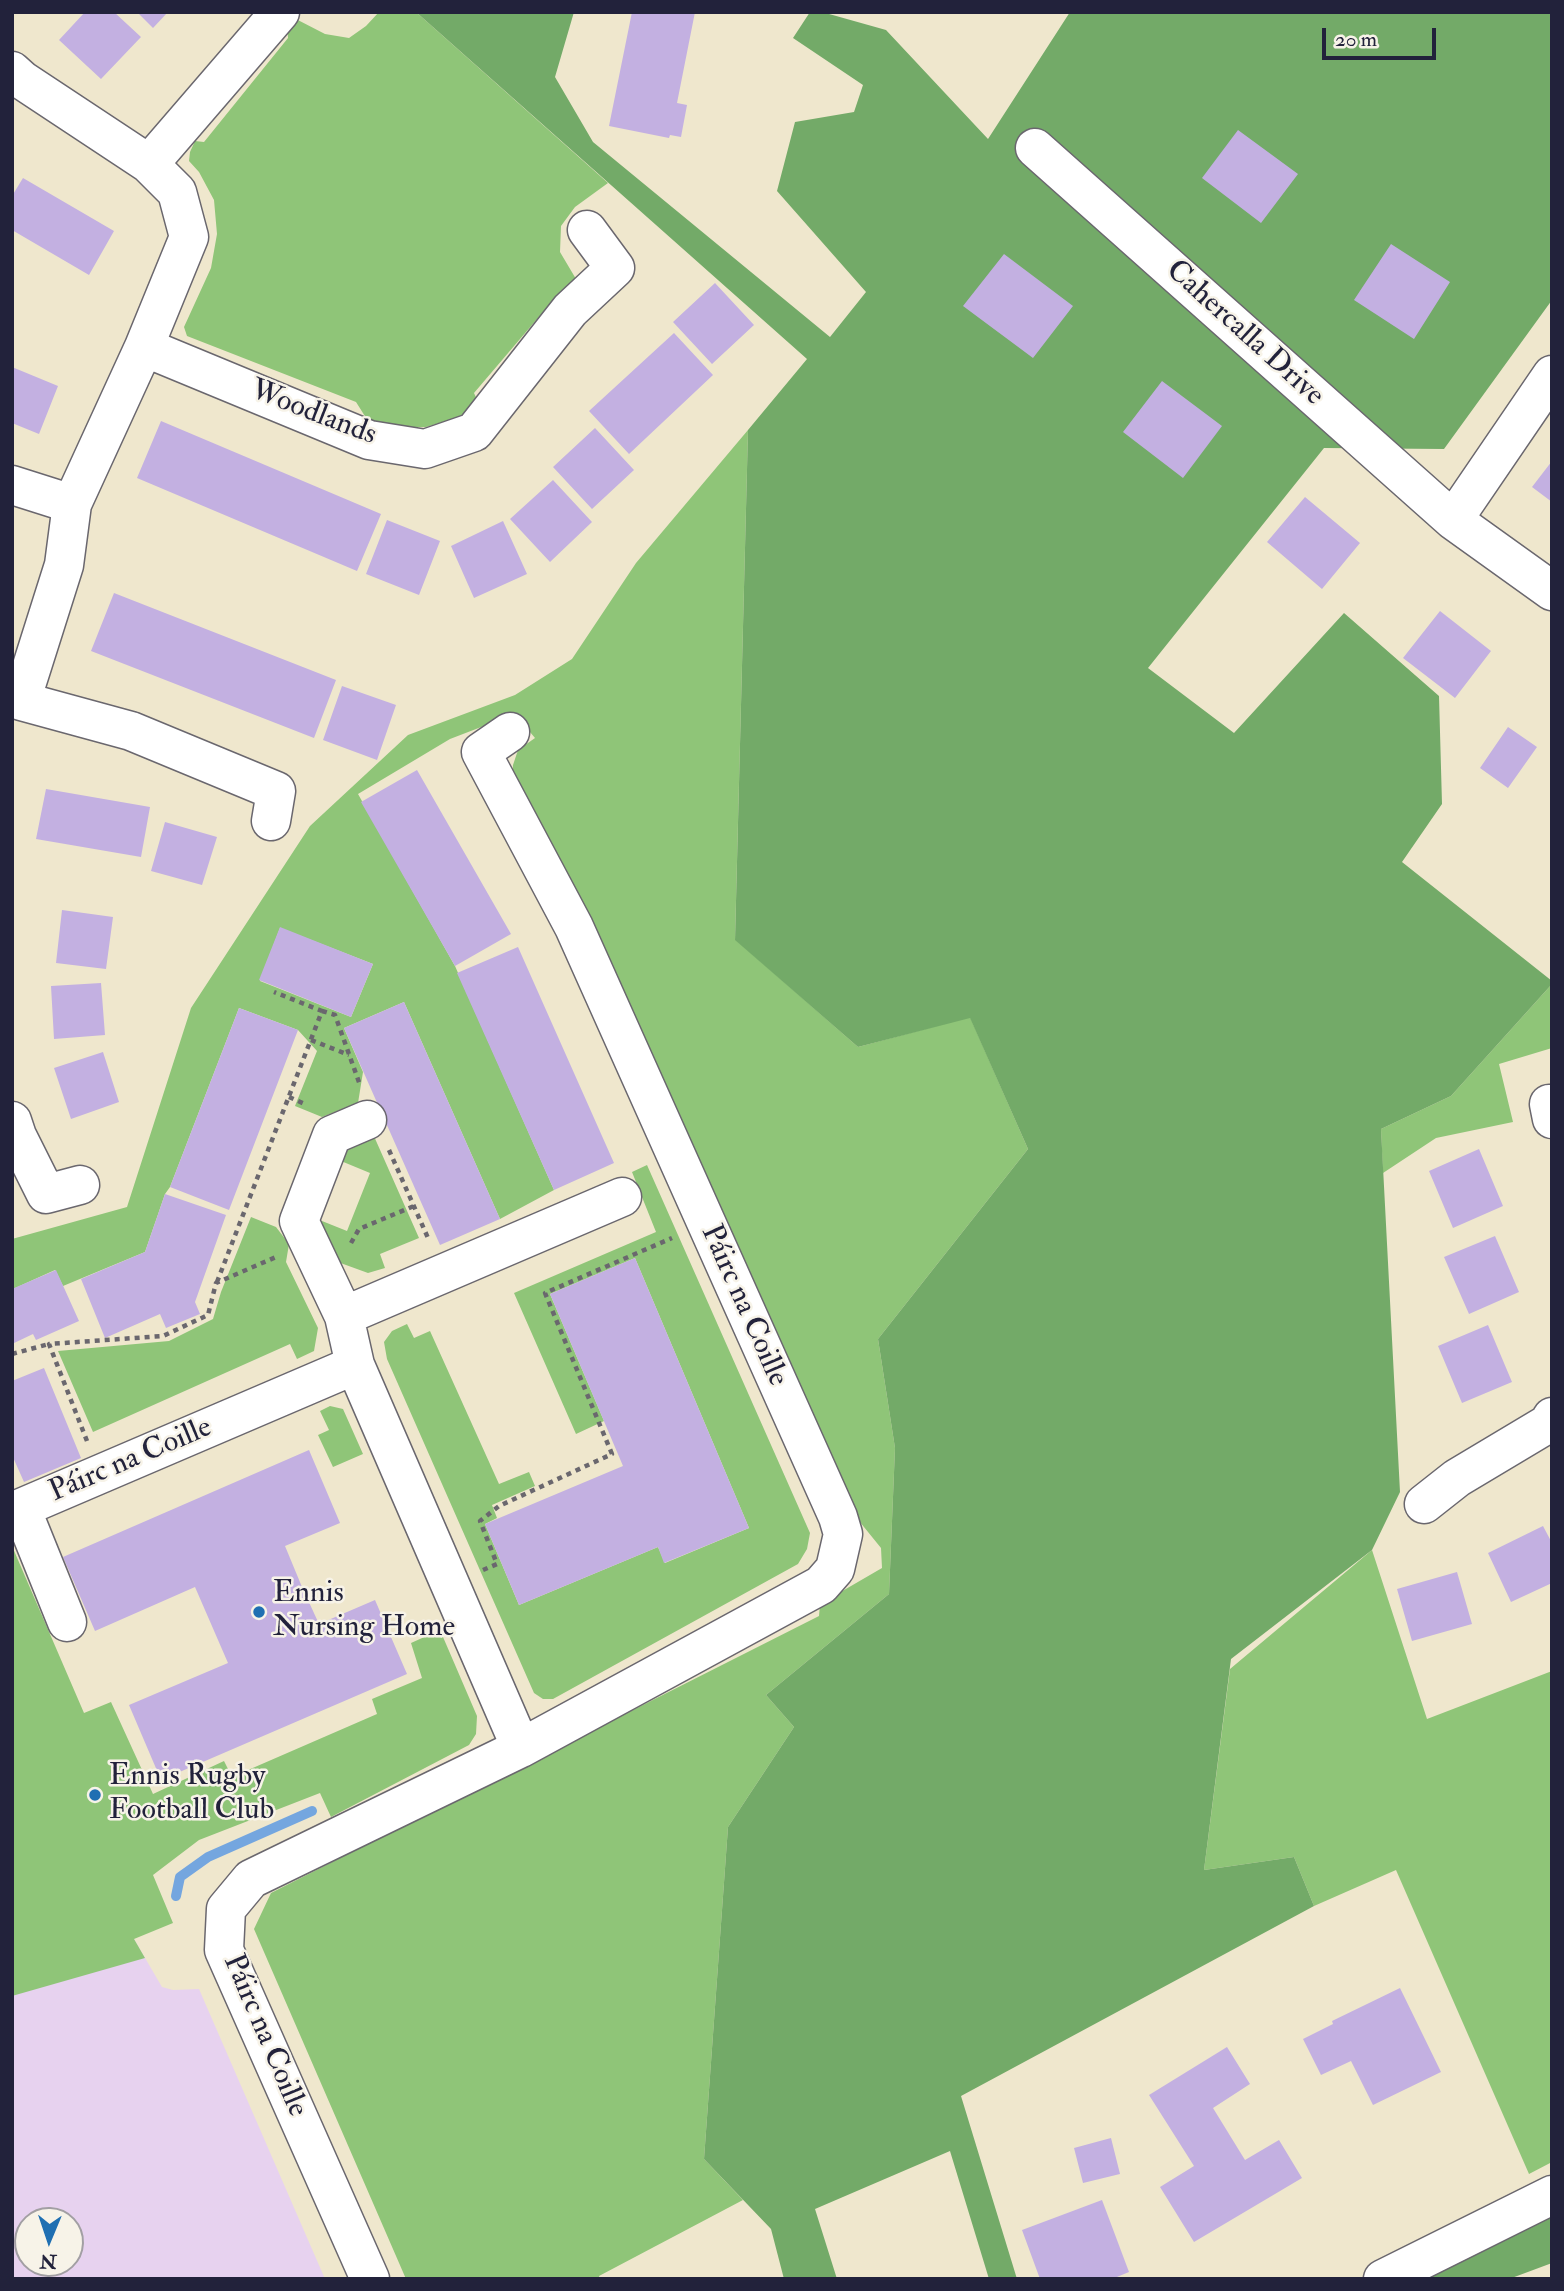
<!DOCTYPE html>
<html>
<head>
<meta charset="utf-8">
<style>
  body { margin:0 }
  #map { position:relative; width:1564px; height:2291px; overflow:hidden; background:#efe7cd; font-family:"IM FELL Double Pica",serif }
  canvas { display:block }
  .frame { position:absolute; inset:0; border:14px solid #22223b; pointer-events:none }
  .north { position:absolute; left:14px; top:2207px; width:70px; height:70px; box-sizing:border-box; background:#f7f3e8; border:2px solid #a29fa3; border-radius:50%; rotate:182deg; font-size:19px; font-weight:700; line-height:28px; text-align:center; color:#22223b }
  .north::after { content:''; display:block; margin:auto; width:24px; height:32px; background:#1f6fb2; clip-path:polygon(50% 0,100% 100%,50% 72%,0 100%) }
  .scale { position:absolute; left:1322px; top:28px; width:114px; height:32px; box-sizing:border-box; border:4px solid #22223b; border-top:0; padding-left:9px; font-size:21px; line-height:24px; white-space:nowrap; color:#22223b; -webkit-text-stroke:5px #f7f3e8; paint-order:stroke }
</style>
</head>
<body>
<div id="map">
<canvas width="1564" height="2291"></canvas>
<div class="frame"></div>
<div class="north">N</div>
<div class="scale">20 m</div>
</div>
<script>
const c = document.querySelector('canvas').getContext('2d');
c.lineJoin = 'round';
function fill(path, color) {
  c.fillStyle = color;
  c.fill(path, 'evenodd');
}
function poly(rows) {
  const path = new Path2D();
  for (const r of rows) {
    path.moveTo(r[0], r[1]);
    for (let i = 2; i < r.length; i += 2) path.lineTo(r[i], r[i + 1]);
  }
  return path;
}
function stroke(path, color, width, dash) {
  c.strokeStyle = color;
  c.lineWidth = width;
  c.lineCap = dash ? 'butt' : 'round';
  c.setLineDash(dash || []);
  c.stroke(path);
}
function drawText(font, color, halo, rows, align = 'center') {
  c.font = font + ' "IM FELL Double Pica",serif';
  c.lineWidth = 5;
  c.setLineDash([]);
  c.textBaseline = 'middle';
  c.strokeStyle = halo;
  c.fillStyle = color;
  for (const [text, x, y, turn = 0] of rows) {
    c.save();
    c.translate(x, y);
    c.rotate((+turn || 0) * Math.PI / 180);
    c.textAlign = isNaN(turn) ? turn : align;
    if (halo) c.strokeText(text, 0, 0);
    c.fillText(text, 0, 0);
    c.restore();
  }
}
fill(poly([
  [12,1654,134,1939,162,1987,173,1990,199,1989,325,2279,12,2279],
  [28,2221,70,2221,70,2263,28,2263]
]), '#e7d2ef');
fill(poly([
  [379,12,416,12,608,183,575,207,561,226,560,252,576,279,561,306,543,312,474,393,479,404,462,416,426,427,398,427,368,421,356,402,187,336,184,327,211,268,217,234,214,200,199,172,189,161,190,152,195,141,204,142,288,38,287,21,292,17,325,34,349,38,366,26],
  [748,430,735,939,858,1047,970,1017,1028,1149,878,1339,895,1448,889,1594,766,1695,794,1727,728,1827,704,2159,743,2200,599,2276,600,2279,406,2279,254,1929,271,1893,819,1616,820,1604,882,1568,881,1548,851,1511,512,780,513,765,518,750,535,738,515,714,450,739,358,794,455,966,554,1190,500,1219,404,1002,344,1028,363,1072,358,1103,322,1117,295,1106,317,1051,298,1030,239,1008,170,1187,165,1194,145,1252,63,1286,55,1270,13,1289,12,1239,127,1207,191,1008,310,826,408,735,515,695,572,659,636,563],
  [280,928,373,964,351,1017,260,981],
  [1552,984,1552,1048,1499,1064,1513,1122,1436,1138,1383,1173,1381,1129,1451,1096],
  [373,1134,419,1238,380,1254,385,1268,368,1273,335,1261,317,1219,347,1231,370,1173,341,1161,344,1149],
  [647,1165,810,1533,807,1549,798,1564,553,1699,543,1699,534,1693,387,1359,384,1342,392,1331,407,1324,414,1338,430,1331,499,1484,529,1472,535,1486,492,1505,497,1518,485,1524,519,1605,658,1547,665,1563,749,1528,635,1258,550,1294,604,1421,576,1434,514,1293,656,1232,632,1172],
  [251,1217,276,1227,289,1244,286,1262,318,1328,314,1351,297,1359,290,1344,93,1432,58,1351,169,1341,213,1319,221,1292],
  [330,1406,343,1409,363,1454,333,1467,318,1435,329,1430,320,1411],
  [12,1546,84,1713,111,1702,153,1794,224,1761,232,1777,377,1714,372,1699,422,1678,411,1643,440,1630,477,1716,476,1734,469,1745,331,1817,320,1793,199,1840,153,1875,173,1923,134,1939,145,1958,12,1996],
  [1372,1550,1427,1719,1552,1671,1552,2162,1529,2174,1396,1870,1314,1906,1294,1857,1204,1870,1230,1669]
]), '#8fc578');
fill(poly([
  [416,12,574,12,555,77,593,142,830,337,866,292,777,191,795,122,854,112,863,85,793,38,810,12,822,12,886,30,988,139,1070,12,1552,12,1552,300,1444,449,1324,448,1148,668,1234,733,1344,613,1439,696,1442,804,1402,862,1552,981,1552,984,1451,1096,1381,1129,1400,1492,1372,1550,1231,1659,1204,1870,1294,1857,1314,1906,961,2096,1017,2279,989,2279,950,2151,815,2209,837,2279,784,2279,771,2229,704,2159,728,1827,794,1727,766,1695,889,1594,895,1448,878,1339,1028,1149,970,1018,858,1047,735,940,748,430,807,359],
  [1552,2217,1552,2263,1509,2279,1419,2279]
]), '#73aa68');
stroke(poly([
  [176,1896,180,1877,208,1857,312,1811]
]), '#74a6df', 10);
fill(poly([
  [85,12,114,12,141,37,101,79,59,40],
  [137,12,168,12,153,28],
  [632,12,695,12,677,103,687,105,681,137,670,135,669,138,609,126],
  [1238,130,1298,174,1261,223,1202,178],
  [23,178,114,231,89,275,12,230,12,196],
  [1391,244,1450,282,1414,339,1354,300],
  [1004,254,1073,306,1033,358,963,306],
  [715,283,754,325,712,364,673,322],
  [674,333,713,375,629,454,589,411],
  [12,367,58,386,39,434,12,423],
  [1162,381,1222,426,1183,478,1123,432],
  [161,421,381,514,357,571,137,478],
  [595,428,634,470,592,509,553,467],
  [1552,461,1552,502,1532,487],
  [553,480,592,522,550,562,510,519],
  [1305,497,1360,543,1322,589,1267,542],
  [387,520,440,541,419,595,366,574],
  [503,521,527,574,474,598,451,546],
  [114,593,336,680,314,738,91,651],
  [1440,611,1491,651,1455,698,1403,658],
  [342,686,396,705,377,760,323,740],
  [1508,727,1537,747,1508,788,1480,768],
  [417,770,511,934,455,966,361,802],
  [46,789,150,807,141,857,36,839],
  [165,822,217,837,202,885,151,871],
  [62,910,113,917,106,969,56,963],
  [280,927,373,964,351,1017,259,980],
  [518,947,614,1163,554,1190,457,973],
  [101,983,105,1035,54,1039,51,986],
  [404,1002,500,1219,440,1245,344,1028],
  [239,1008,298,1030,229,1210,170,1187],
  [103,1052,119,1102,71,1119,54,1068],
  [1479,1149,1503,1206,1453,1228,1429,1171],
  [165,1194,226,1215,195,1302,200,1314,166,1328,160,1314,105,1338,81,1279,145,1252],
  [1495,1236,1519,1292,1469,1314,1444,1257],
  [635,1258,749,1528,664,1563,658,1547,519,1605,485,1524,623,1466,550,1294],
  [56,1270,79,1321,36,1340,33,1334,12,1344,12,1289],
  [1488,1325,1512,1382,1462,1403,1438,1346],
  [44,1368,81,1458,24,1482,12,1455,12,1381],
  [309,1450,340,1523,285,1546,302,1587,319,1624,375,1600,407,1674,161,1780,129,1705,228,1663,195,1587,95,1631,63,1557],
  [1543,1526,1552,1543,1552,1583,1511,1602,1488,1553],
  [1457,1572,1472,1624,1412,1641,1397,1589],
  [1400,1988,1441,2072,1373,2105,1351,2061,1321,2075,1303,2039,1333,2024,1332,2021],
  [1227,2047,1250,2084,1213,2108,1245,2160,1279,2140,1302,2178,1194,2242,1160,2187,1194,2166,1149,2095],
  [1111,2138,1120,2174,1083,2183,1074,2148],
  [1102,2200,1129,2272,1112,2279,1040,2279,1022,2230]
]), '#c3b0e1');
const minor = poly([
  [12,71,22,80,149,164,280,12],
  [1035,148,1453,520],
  [149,164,177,192,189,237,144,347,369,440,425,449,474,432,570,310,615,268,587,230],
  [1552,375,1453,520,1552,591],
  [12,485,72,504,144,347],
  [72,504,64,565,21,701,131,731,276,791,271,821],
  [1552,1104,1549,1104,1552,1119],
  [367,1120,332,1135,299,1221,344,1316,355,1365,521,1748],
  [12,1121,17,1136,46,1194,80,1185],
  [344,1316,622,1197],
  [1424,1504,1457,1478,1549,1423,1552,1417],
  [67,1622,21,1508,355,1365],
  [370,2279,224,1950,226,1909,251,1879,521,1748,821,1585,835,1569,843,1534,838,1517,574,927,481,752,510,732],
  [1383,2279,1552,2195]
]);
stroke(minor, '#6a676e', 41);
stroke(poly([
  [322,1011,335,1015,360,1085],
  [311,1040,349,1055],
  [289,1097,307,1105],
  [389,1150,428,1238],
  [351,1243,359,1229,414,1206],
  [217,1282,322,1011,274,992],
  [12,1354,49,1344],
  [87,1441,49,1344,163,1336,208,1315,216,1283,276,1257],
  [483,1570,497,1564,480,1521,499,1506,612,1454,545,1293,672,1238]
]), '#6a676e', 4.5, [5, 5]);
stroke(minor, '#fff', 38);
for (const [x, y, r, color] of [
  [259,1612,7,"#1f6fb2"],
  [95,1795,7,"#1f6fb2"]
]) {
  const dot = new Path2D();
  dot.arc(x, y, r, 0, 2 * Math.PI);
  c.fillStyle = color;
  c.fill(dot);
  stroke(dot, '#f7f3e8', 2.5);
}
drawText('30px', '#22223b', '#f7f3e8', [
  ["Cahercalla Drive",1244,334,42],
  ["Woodlands",313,414,21],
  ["Páirc na Coille",743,1306,66],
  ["Páirc na Coille",131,1461,-23],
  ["Páirc na Coille",264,2036,67]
]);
drawText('30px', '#22223b', '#f7f3e8', [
  ["Ennis",273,1595],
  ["Nursing Home",273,1629],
  ["Ennis Rugby",109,1778],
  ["Football Club",109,1812]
], 'left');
</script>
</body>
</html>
